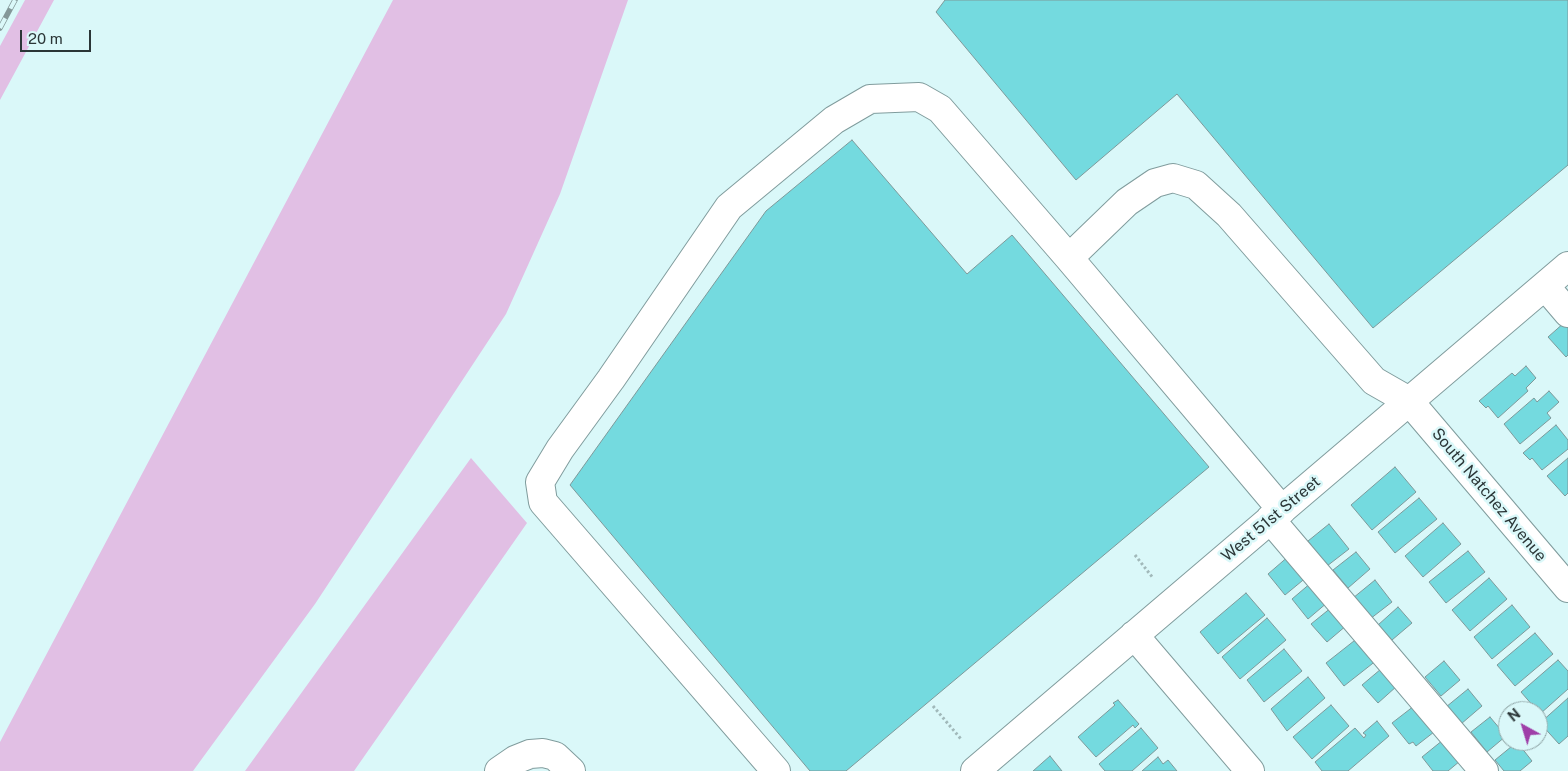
<!DOCTYPE html>
<html>
<head>
<meta charset="utf-8">
<style>
  body { margin:0 }
  #map { position:relative; width:1568px; height:771px; overflow:hidden; background:#daf8f9; font-family:"Public Sans",sans-serif }
  canvas { display:block }
  .north { position:absolute; left:1498px; top:701px; width:50px; height:50px; box-sizing:border-box; background:#daf8f9; border:1px solid #94aaab; border-radius:50%; rotate:321deg; font-size:14px; font-weight:700; line-height:20px; text-align:center; color:#2b3637 }
  .north::after { content:''; display:block; margin:auto; width:18px; height:22px; background:#9e3fa8; clip-path:polygon(50% 0,100% 100%,50% 72%,0 100%) }
  .scale { position:absolute; left:20px; top:30px; width:71px; height:22px; box-sizing:border-box; border:2px solid #2b3637; border-top:0; padding-left:6px; font-size:15px; line-height:18px; white-space:nowrap; color:#2b3637; -webkit-text-stroke:4px #daf8f9; paint-order:stroke }
</style>
</head>
<body>
<div id="map">
<canvas width="1568" height="771"></canvas>
<div class="north">N</div>
<div class="scale">20 m</div>
</div>
<script>
const c = document.querySelector('canvas').getContext('2d');
c.lineJoin = 'round';
function fill(path, color) {
  c.fillStyle = color;
  c.fill(path, 'evenodd');
}
function poly(rows) {
  const path = new Path2D();
  for (const r of rows) {
    path.moveTo(r[0], r[1]);
    for (let i = 2; i < r.length; i += 2) path.lineTo(r[i], r[i + 1]);
  }
  return path;
}
function stroke(path, color, width, dash) {
  c.strokeStyle = color;
  c.lineWidth = width;
  c.lineCap = dash ? 'butt' : 'round';
  c.setLineDash(dash || []);
  c.stroke(path);
}
function drawText(font, color, halo, rows, align = 'center') {
  c.font = font + ' "Public Sans",sans-serif';
  c.lineWidth = 5;
  c.setLineDash([]);
  c.textBaseline = 'middle';
  c.strokeStyle = halo;
  c.fillStyle = color;
  for (const [text, x, y, turn = 0] of rows) {
    c.save();
    c.translate(x, y);
    c.rotate((+turn || 0) * Math.PI / 180);
    c.textAlign = isNaN(turn) ? turn : align;
    if (halo) c.strokeText(text, 0, 0);
    c.fillText(text, 0, 0);
    c.restore();
  }
}
fill(poly([
  [25,0,54,0,0,100,0,46],
  [393,0,628,0,560,194,506,314,315,604,193,771,0,771,0,742],
  [471,458,527,523,354,771,245,771]
]), '#e1bfe4');
const building = poly([
  [945,0,1568,0,1568,165,1373,328,1177,94,1076,180,936,12,945,0],
  [852,140,967,274,1012,235,1209,467,846,771,810,771,570,485,766,211,852,140],
  [1565,322,1568,325,1568,355,1566,357,1548,337,1565,322],
  [1526,366,1536,378,1526,388,1528,391,1498,418,1488,406,1486,408,1479,401,1512,373,1515,376,1526,366],
  [1549,391,1559,402,1547,413,1551,418,1520,444,1504,424,1534,398,1537,402,1549,391],
  [1556,425,1568,440,1568,449,1542,470,1532,458,1530,460,1523,453,1556,425],
  [1568,458,1568,493,1565,496,1547,476,1568,458],
  [1395,467,1416,492,1372,530,1351,505,1395,467],
  [1419,498,1437,519,1395,553,1378,532,1419,498],
  [1443,523,1461,544,1423,577,1405,556,1443,523],
  [1329,524,1349,549,1327,566,1308,541,1329,524],
  [1468,551,1485,572,1446,603,1429,582,1468,551],
  [1356,552,1370,569,1348,588,1333,570,1356,552],
  [1290,555,1308,576,1285,595,1268,574,1290,555],
  [1489,578,1507,599,1470,631,1452,610,1489,578],
  [1375,580,1392,602,1370,619,1353,598,1375,580],
  [1312,582,1328,602,1308,619,1292,599,1312,582],
  [1246,593,1265,615,1218,654,1200,632,1246,593],
  [1512,605,1530,627,1492,659,1474,637,1512,605],
  [1332,607,1347,625,1327,642,1311,624,1332,607],
  [1398,607,1412,623,1392,640,1378,625,1398,607],
  [1267,618,1286,640,1240,679,1222,657,1267,618],
  [1535,633,1553,654,1515,686,1497,665,1535,633],
  [1359,637,1377,660,1344,686,1326,663,1359,637],
  [1284,649,1302,671,1264,702,1247,680,1284,649],
  [1558,660,1568,671,1568,689,1540,714,1521,692,1558,660],
  [1444,661,1460,680,1441,696,1425,677,1444,661],
  [1381,669,1397,686,1378,703,1362,685,1381,669],
  [1308,677,1325,698,1287,731,1271,709,1308,677],
  [1468,689,1482,706,1461,724,1446,707,1468,689],
  [1568,698,1568,736,1559,744,1540,723,1568,698],
  [1118,700,1139,724,1135,728,1133,725,1096,757,1078,737,1115,705,1113,703,1118,700],
  [1331,705,1349,726,1312,759,1293,737,1331,705],
  [1414,706,1434,732,1416,746,1413,742,1409,744,1392,723,1414,706],
  [1490,717,1506,736,1487,752,1471,732,1490,717],
  [1377,721,1389,736,1348,771,1322,771,1315,762,1355,728,1364,738,1366,735,1363,733,1377,721],
  [1141,728,1158,748,1132,771,1105,771,1099,764,1141,728],
  [1443,740,1460,761,1448,771,1433,771,1422,757,1443,740],
  [1517,742,1532,761,1520,771,1504,771,1495,760,1517,742],
  [1050,756,1062,771,1033,771,1050,756],
  [1158,757,1163,764,1168,760,1177,771,1142,771,1158,757]
]);
fill(building, '#74dadf');
stroke(building, '#7d999a', 1);
const minor = poly([
  [1069,258,1127,202,1155,183,1173,178,1196,185,1229,215,1374,381,1409,401,1568,588],
  [1545,286,1568,313],
  [1270,519,1484,771],
  [1134,635,1250,771],
  [499,771,515,760,530,754,543,753,555,756,571,771],
  [776,771,543,502,540,482,560,449,611,379,729,207,834,120,870,99,919,97,940,109,1069,258,1282,510],
  [975,771,1568,266]
]);
stroke(minor, '#809c9d', 30);
stroke(poly([
  [1135,555,1153,578],
  [933,706,961,739]
]), '#a1b9ba', 3, [2.5, 2.5]);
stroke(minor, '#fff', 28);
const rail = poly([
  [0,28,15,0]
]);
stroke(rail, '#849899', 5.5);
stroke(rail, '#daf8f9', 4, [11]);
drawText('16px', '#2b3637', '#daf8f9', [
  ["South Natchez Avenue",1489,495,50],
  ["West 51st Street",1271,519,-40]
]);
</script>
</body>
</html>
